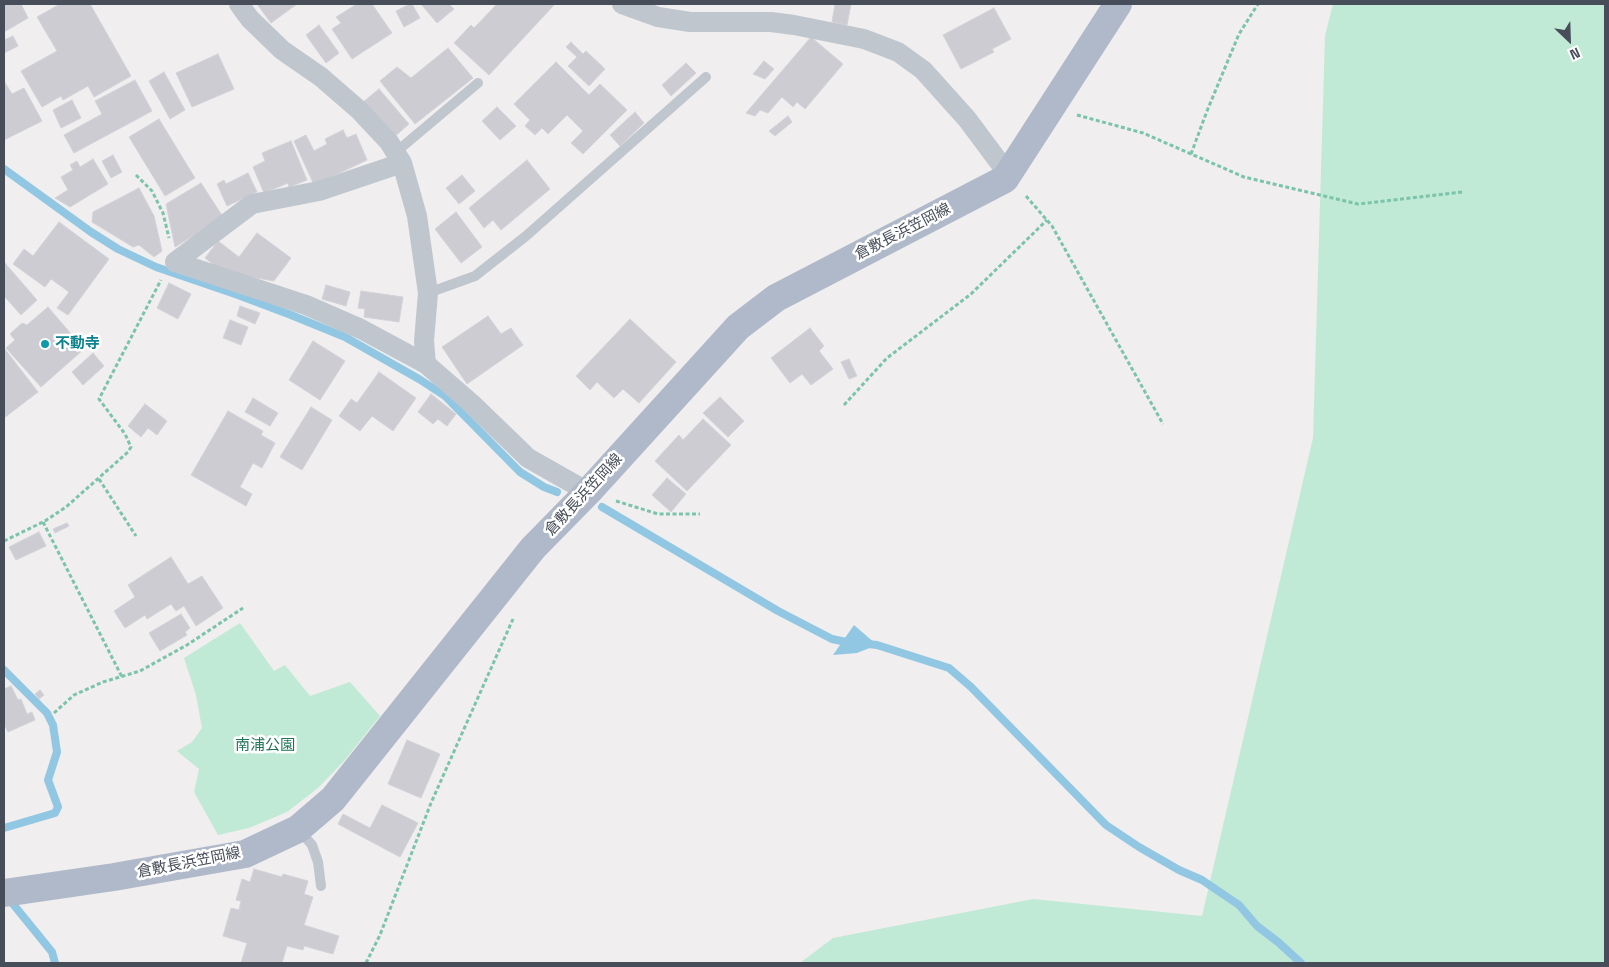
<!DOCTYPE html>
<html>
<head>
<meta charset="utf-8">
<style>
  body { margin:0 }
  #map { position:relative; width:1609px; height:967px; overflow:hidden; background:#f0eeee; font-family:"Space Grotesk",sans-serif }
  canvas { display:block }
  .frame { position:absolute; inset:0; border:5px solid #484e59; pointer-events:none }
  .north { position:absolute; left:1544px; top:15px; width:50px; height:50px; -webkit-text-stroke:4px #fff; paint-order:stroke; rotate:156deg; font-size:14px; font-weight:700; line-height:20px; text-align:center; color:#484e59 }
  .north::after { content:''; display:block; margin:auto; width:18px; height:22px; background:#484e59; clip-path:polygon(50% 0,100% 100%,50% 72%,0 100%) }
</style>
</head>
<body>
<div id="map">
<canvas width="1609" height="967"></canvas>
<div class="frame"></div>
<div class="north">N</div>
</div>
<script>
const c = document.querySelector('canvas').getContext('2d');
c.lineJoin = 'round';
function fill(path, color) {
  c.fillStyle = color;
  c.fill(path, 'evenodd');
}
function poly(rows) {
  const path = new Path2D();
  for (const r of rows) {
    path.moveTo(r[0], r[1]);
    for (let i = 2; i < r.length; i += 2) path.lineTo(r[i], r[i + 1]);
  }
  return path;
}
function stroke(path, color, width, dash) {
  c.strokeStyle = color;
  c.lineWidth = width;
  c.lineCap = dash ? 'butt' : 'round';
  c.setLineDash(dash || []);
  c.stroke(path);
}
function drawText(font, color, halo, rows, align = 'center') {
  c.font = font + ' "Space Grotesk","Noto Sans JP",sans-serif';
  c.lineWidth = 5;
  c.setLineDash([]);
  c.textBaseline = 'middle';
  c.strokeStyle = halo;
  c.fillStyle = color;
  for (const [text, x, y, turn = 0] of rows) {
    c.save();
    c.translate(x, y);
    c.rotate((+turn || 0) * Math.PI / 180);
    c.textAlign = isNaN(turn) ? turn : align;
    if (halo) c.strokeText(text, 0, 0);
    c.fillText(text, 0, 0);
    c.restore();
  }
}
fill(poly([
  [1333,4,1605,4,1605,963,800,963,833,938,1033,899,1202,916,1313,438,1325,36],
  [240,623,274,671,285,665,310,696,350,682,380,716,344,761,318,788,287,812,249,828,218,835,194,792,199,769,177,751,192,742,202,728,196,695,184,658]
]), '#c0ead5');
fill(poly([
  [854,625,877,645,857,653,833,655]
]), '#91c7e3');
stroke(poly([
  [4,169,91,232,118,249,156,267,238,295,291,315,345,337,419,379,445,396,520,472,544,487,557,492],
  [602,507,778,611,832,639,851,643],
  [868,644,877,645,949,668,971,687,1106,825,1139,847,1179,870,1202,880,1239,905,1257,926,1278,942,1301,963],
  [4,670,47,713,53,725,57,752,48,780,58,807,55,813,4,828],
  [13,904,52,952,55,963]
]), '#91c7e3', 8);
const building = poly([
  [4,4,21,4,28,18,4,32,4,4],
  [60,4,90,4,131,76,94,97,88,86,63,100,61,96,42,107,21,71,57,51,37,17,60,4],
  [257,4,297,4,271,23,257,4],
  [357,4,372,4,392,33,352,59,332,29,341,23,336,17,357,4],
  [410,4,412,4,420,18,404,27,396,11,410,4],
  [421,4,449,4,454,9,437,23,421,4],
  [497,4,555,4,489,75,454,43,471,25,474,28,497,4],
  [835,4,851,4,847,25,832,22,835,4],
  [994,8,1011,39,992,49,994,52,961,69,943,35,994,8],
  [319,25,339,53,326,63,306,35,319,25],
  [13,36,18,46,4,53,4,40,13,36],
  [811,37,843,64,805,109,797,102,793,107,782,97,768,113,760,110,755,116,746,113,811,37],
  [571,42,583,54,586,51,605,69,589,86,568,66,577,57,566,47,571,42],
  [448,48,473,78,415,124,380,81,397,67,411,78,448,48],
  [218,54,234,89,192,107,176,73,218,54],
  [764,61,774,69,765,79,753,74,764,61],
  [556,62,589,95,600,84,627,110,583,154,571,143,583,131,567,115,548,134,542,128,535,135,525,126,530,120,514,104,556,62],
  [686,63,696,73,671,96,662,85,686,63],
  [164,72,185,110,170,119,149,81,164,72],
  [135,80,152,111,74,153,64,135,102,114,95,101,135,80],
  [4,81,12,94,24,88,42,121,4,140,4,81],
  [379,89,409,124,393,138,363,102,379,89],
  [72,100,81,118,61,128,53,110,72,100],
  [497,107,516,126,500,140,482,121,497,107],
  [635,112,644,123,620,146,610,135,635,112],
  [788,116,792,122,775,136,769,131,788,116],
  [159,119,195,178,165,196,129,137,159,119],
  [343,130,347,138,356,134,367,160,314,185,294,141,306,135,314,151,327,144,325,139,343,130],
  [291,141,307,180,289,187,288,183,264,193,253,167,265,161,262,153,291,141],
  [113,155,122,172,111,178,102,161,113,155],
  [93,159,108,184,70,207,55,198,68,190,61,177,73,170,70,165,77,161,80,167,93,159],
  [527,160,550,189,501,230,493,220,484,228,469,208,527,160],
  [248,173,257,192,227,206,217,184,224,180,226,184,248,173],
  [462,175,475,191,459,204,446,188,462,175],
  [201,183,223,217,175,247,166,204,201,183],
  [139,188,154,216,162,251,154,257,139,245,133,247,92,222,93,212,139,188],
  [456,212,482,247,461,263,435,229,456,212],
  [59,222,109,259,68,315,57,308,69,292,51,279,45,287,13,264,24,249,33,256,59,222],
  [257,233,291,258,274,281,223,272,205,258,218,241,239,257,257,233],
  [4,262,37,300,21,315,4,296,4,262],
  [169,283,191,294,178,319,157,308,169,283],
  [326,285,350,292,346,306,322,299,326,285],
  [361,291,403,297,399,322,364,317,365,309,358,308,361,291],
  [240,306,260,313,255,324,237,316,240,306],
  [48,307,84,349,41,387,6,348,15,340,10,334,22,323,27,325,48,307],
  [488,316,501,334,511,328,523,345,467,384,442,347,488,316],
  [630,319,676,362,639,403,623,389,614,398,597,382,590,390,576,376,630,319],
  [230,320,248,327,241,345,223,338,230,320],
  [810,328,824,346,819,351,833,369,811,385,802,374,790,383,771,358,810,328],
  [313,341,345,361,320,400,289,380,313,341],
  [4,348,38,392,4,418,4,348],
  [93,353,104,366,83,385,72,372,93,353],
  [849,359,857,376,849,379,841,362,849,359],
  [379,372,416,398,393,431,372,416,360,431,339,416,351,399,357,403,379,372],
  [431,394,456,414,447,426,438,419,433,424,418,412,431,394],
  [720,397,744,421,728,437,703,413,720,397],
  [253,398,278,413,270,426,245,412,253,398],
  [145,404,167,421,157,435,148,428,141,437,128,426,145,404],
  [311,407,332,420,302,470,280,457,311,407],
  [228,411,263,431,261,435,275,443,262,468,253,463,240,487,252,494,246,506,191,475,228,411],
  [703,419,731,445,687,491,655,461,679,435,683,440,703,419],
  [667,478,686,494,671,512,652,495,667,478],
  [67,523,69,526,55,533,53,529,67,523],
  [39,532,46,546,16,560,9,547,39,532],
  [171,557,188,584,202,576,223,608,196,626,184,606,176,611,171,604,147,619,145,615,125,628,114,611,135,597,128,585,171,557],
  [181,614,190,628,185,632,187,635,160,651,149,633,181,614],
  [11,686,18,700,21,699,27,714,32,712,35,720,8,732,4,724,4,689,11,686],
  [40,690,44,695,39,699,35,694,40,690],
  [407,740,440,754,421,798,388,784,407,740],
  [382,805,418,823,400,857,338,824,343,814,370,828,382,805],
  [254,869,282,877,283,874,308,881,304,894,313,897,304,925,339,936,333,954,304,946,303,950,287,946,282,963,241,963,247,943,223,936,231,908,239,910,241,901,236,900,242,879,250,882,254,869]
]);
fill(building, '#ccccd2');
stroke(building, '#d2d3d8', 1);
stroke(poly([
  [1077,115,1143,133,1244,177,1358,204,1463,192],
  [1191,154,1207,111,1239,34,1258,4],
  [136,175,152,191,163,213,169,238],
  [1026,196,1052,226,1163,424],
  [844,405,887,358,971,294,1047,220],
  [99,479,136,536],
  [616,501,658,514,700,514],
  [43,522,122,677],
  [4,541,45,521,66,507,128,452,131,447,125,434,99,399,161,280],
  [54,713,74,695,103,682,140,671,187,645,243,608],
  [366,963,380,935,431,803,513,619]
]), '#7bc4aa', 3, [4, 2.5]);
stroke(poly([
  [396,152,478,83],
  [428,293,475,276,526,236,706,77],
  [299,830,312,845,318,862,321,886]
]), '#c0c6ce', 10);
stroke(poly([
  [239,4,250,19,282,50,321,77,359,110,389,142,402,163,417,216,428,293,424,341,426,364,471,403,528,458,588,492],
  [622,4,658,17,690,22,771,22,794,25,864,39,898,52,923,70,967,119,1008,174],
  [175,262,306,305,361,329,426,364],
  [175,262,252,204,319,191,402,163]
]), '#c0c6ce', 20);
stroke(poly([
  [4,893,114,877,245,854,298,829,333,799,533,548,588,492,738,327,776,298,1005,179,1118,4]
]), '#b0b9ca', 28);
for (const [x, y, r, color] of [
  [45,344,5,"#0f9aa8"]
]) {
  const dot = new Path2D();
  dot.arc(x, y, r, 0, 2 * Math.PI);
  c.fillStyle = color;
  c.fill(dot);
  stroke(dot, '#fff', 2);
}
drawText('15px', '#484e59', '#fff', [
  ["倉敷長浜笠岡線",903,232,-27],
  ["倉敷長浜笠岡線",584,495,-47],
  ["倉敷長浜笠岡線",189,863,-11]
]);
drawText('bold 15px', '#0d838f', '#fff', [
  ["不動寺",55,344]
], 'left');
drawText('15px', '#207354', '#fff', [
  ["南浦公園",265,746]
]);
</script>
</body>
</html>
